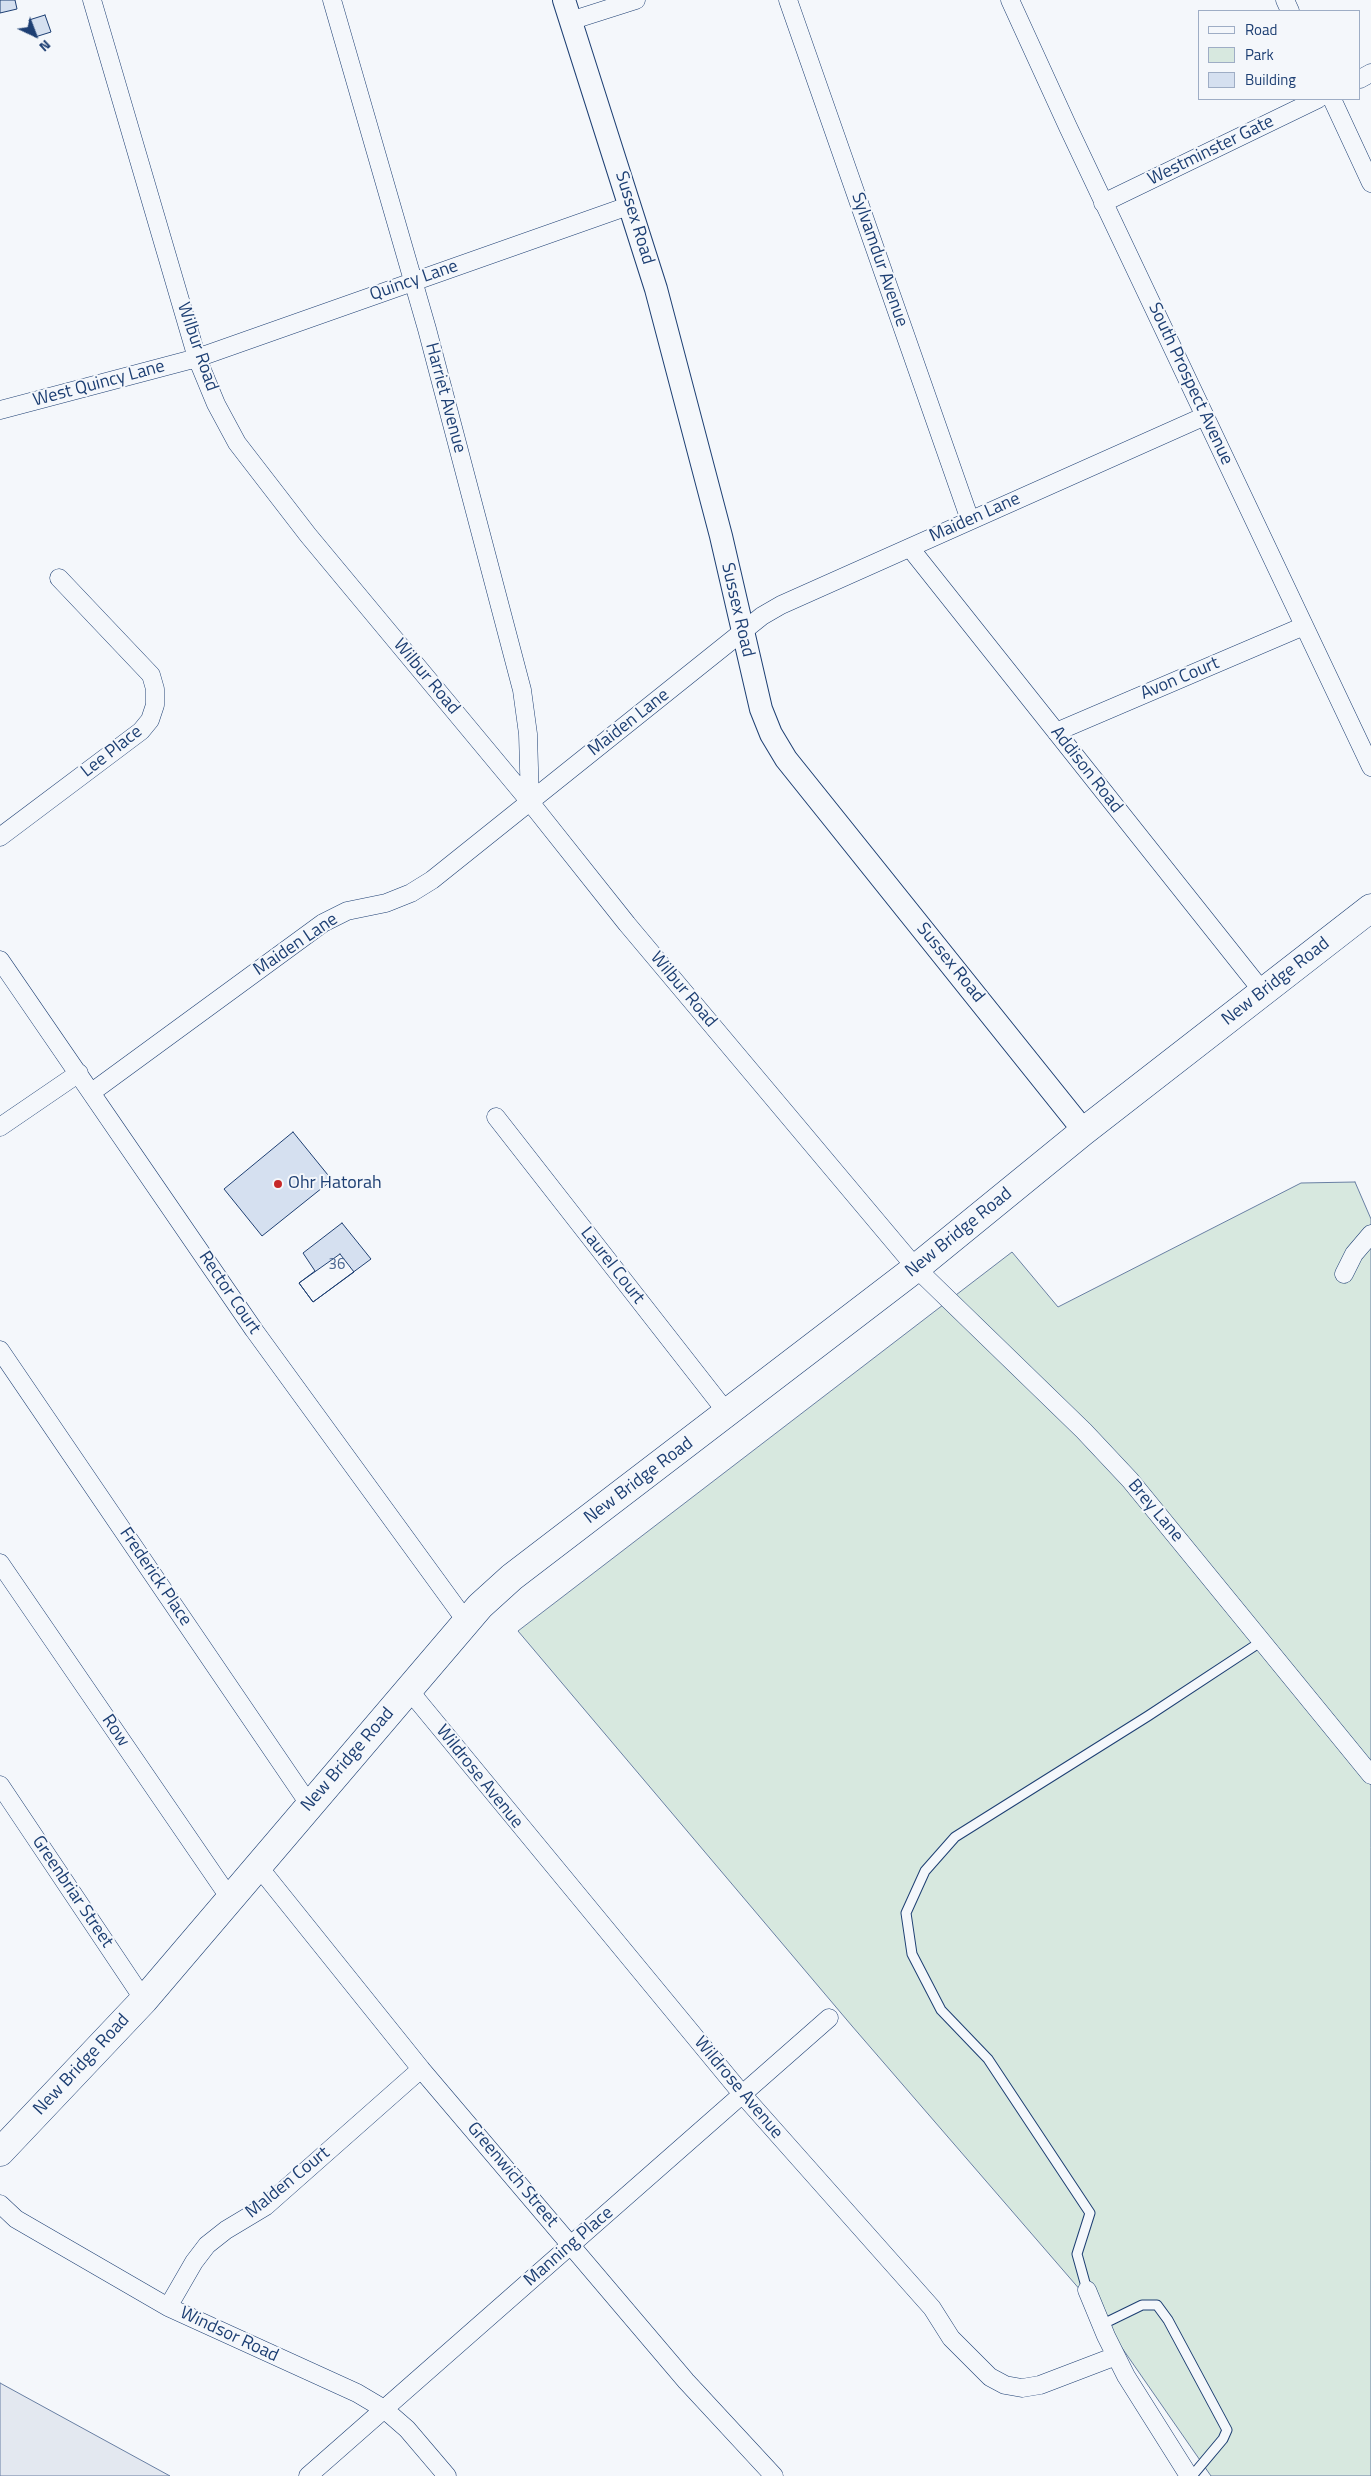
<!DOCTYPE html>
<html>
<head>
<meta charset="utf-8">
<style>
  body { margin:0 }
  #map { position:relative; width:1371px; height:2476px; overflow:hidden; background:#f4f7fb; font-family:"Titillium Web",sans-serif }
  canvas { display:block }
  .legend { position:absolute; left:1198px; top:10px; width:162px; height:90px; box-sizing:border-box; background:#f4f7fb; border:1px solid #9eadc5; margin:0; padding:6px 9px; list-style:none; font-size:15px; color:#1d3f73 }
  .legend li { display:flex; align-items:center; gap:10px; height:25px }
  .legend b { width:25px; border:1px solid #9eadc5 }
  .north { position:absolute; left:10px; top:10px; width:50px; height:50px; -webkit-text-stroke:4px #f4f7fb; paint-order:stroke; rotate:137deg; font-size:14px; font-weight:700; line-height:20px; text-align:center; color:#1d3f73 }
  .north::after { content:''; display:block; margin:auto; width:18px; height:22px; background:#1d3f73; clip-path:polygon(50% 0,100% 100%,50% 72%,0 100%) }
</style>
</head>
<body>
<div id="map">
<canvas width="1371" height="2476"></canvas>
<ul class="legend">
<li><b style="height:6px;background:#f4f7fb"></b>Road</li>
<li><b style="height:14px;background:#d7e8df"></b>Park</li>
<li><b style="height:14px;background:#d5e0f0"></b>Building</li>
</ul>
<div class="north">N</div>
</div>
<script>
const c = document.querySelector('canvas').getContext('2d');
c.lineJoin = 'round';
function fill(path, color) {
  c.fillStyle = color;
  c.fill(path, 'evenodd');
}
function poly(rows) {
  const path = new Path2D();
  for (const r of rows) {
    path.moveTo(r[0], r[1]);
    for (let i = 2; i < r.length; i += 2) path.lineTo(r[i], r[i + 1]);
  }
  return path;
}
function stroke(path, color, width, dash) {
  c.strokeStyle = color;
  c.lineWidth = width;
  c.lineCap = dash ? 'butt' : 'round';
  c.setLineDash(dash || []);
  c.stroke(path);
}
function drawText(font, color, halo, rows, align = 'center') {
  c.font = font + ' "Titillium Web",sans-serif';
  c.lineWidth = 4;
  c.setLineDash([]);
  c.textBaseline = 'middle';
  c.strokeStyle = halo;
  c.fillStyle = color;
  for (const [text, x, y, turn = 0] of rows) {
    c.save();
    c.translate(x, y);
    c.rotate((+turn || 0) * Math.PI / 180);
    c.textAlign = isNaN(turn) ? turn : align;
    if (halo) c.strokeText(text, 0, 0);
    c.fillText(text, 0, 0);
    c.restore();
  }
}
const green = poly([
  [1355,1182,1371,1219,1371,2476,1211,2476,1088,2299,852,2026,518,1631,1012,1252,1058,1307,1301,1183,1355,1182]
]);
fill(green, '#d7e8df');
stroke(green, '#687fa3', 1);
const parking = poly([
  [0,2383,170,2476,0,2476,0,2383]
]);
fill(parking, '#e3e8f0');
stroke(parking, '#687fa3', 1);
const building = poly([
  [0,0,15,0,17,9,0,13,0,0],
  [45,15,51,32,35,37,29,20,45,15],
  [293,1132,332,1180,262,1236,224,1189,293,1132],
  [342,1223,371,1259,313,1302,299,1283,315,1271,303,1253,342,1223],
  [340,1254,354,1272,313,1302,299,1283,340,1254]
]);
fill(building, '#d5e0f0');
stroke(building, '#1d3f73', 1);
const service = poly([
  [1087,2290,1077,2254,1090,2213,988,2059,941,2010,912,1954,906,1913,925,1871,955,1837,1148,1716,1262,1641],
  [1101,2325,1142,2305,1157,2305,1168,2320,1227,2430,1223,2439,1192,2476]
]);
const minor = poly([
  [92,0,197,358,216,404,237,443,308,535,530,802,627,924,916,1268,1084,1431,1130,1480,1371,1775],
  [332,0,427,329,522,690,528,734,530,802],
  [788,0,970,520],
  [1010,0,1068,127,1371,767],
  [1285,0,1290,11],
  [570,21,636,0],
  [1360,79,1371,73],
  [1332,99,1371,183],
  [1103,203,1318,99],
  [0,410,197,358,631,205],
  [910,548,1263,992],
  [1056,732,1304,626],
  [0,837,141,731,150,720,155,705,155,689,151,675,59,578],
  [0,960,254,1330,466,1621],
  [92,1092,323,923,347,911,386,903,411,893,432,880,762,616,781,605,1205,416],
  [496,1117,728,1414],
  [0,1127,79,1073],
  [1344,1274,1354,1254,1371,1234],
  [0,1350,309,1804],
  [0,1563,231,1900],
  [408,1689,742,2094,932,2308,951,2338,990,2377,1005,2385,1022,2388,1040,2385,1116,2356],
  [0,1785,144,2000],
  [258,1866,421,2069,686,2381,774,2476],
  [0,2204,16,2219,168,2307,357,2393,384,2409,407,2429,447,2476],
  [1087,2290,1106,2336,1126,2376,1189,2476],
  [168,2307,194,2262,207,2245,226,2230,266,2206,421,2069],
  [308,2476,829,2018]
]);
const tertiary = poly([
  [564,0,656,289,721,536,761,709,771,734,786,759,1084,1131]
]);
const primary = poly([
  [0,2152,144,2000,480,1606,512,1577,916,1268,1084,1131,1371,908]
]);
stroke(service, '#1d3f73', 11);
stroke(minor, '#1d3f73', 19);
stroke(tertiary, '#1d3f73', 24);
stroke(primary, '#1d3f73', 29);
stroke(service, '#f4f7fb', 9);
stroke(minor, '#f4f7fb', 18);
stroke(tertiary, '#f4f7fb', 22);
stroke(primary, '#f4f7fb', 28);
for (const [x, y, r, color] of [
  [278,1184,5,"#c62828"]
]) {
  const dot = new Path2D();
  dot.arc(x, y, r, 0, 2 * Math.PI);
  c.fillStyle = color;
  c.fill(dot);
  stroke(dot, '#f4f7fb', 2);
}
drawText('15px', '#4b6792', null, [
  ["36",337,1265]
]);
drawText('18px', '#1d3f73', '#f4f7fb', [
  ["Westminster Gate",1211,151,-26],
  ["Sussex Road",634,218,73],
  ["Sylvamdur Avenue",879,260,71],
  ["Quincy Lane",414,281,-19],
  ["Wilbur Road",197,347,71],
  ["West Quincy Lane",99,384,-15],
  ["South Prospect Avenue",1190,384,65],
  ["Harriet Avenue",445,398,75],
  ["Maiden Lane",975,518,-24],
  ["Sussex Road",737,610,77],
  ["Wilbur Road",426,677,50],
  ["Avon Court",1180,679,-23],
  ["Maiden Lane",629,723,-38],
  ["Lee Place",112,752,-38],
  ["Addison Road",1086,770,52],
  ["Maiden Lane",296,945,-34],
  ["Sussex Road",950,963,51],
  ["New Bridge Road",1276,982,-38],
  ["Wilbur Road",683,990,50],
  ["New Bridge Road",959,1233,-39],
  ["Laurel Court",612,1266,52],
  ["Rector Court",229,1293,56],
  ["New Bridge Road",639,1481,-37],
  ["Brey Lane",1155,1511,50],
  ["Frederick Place",155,1577,56],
  ["Row",115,1731,56],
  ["New Bridge Road",348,1760,-49],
  ["Wildrose Avenue",479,1777,51],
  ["Greenbriar Street",72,1892,56],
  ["New Bridge Road",82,2065,-47],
  ["Wildrose Avenue",738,2088,50],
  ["Greenwich Street",512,2175,50],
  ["Malden Court",288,2183,-39],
  ["Manning Place",569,2247,-41],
  ["Windsor Road",229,2335,25]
]);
drawText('18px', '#1d3f73', '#f4f7fb', [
  ["Ohr Hatorah",288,1184]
], 'left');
</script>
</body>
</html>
